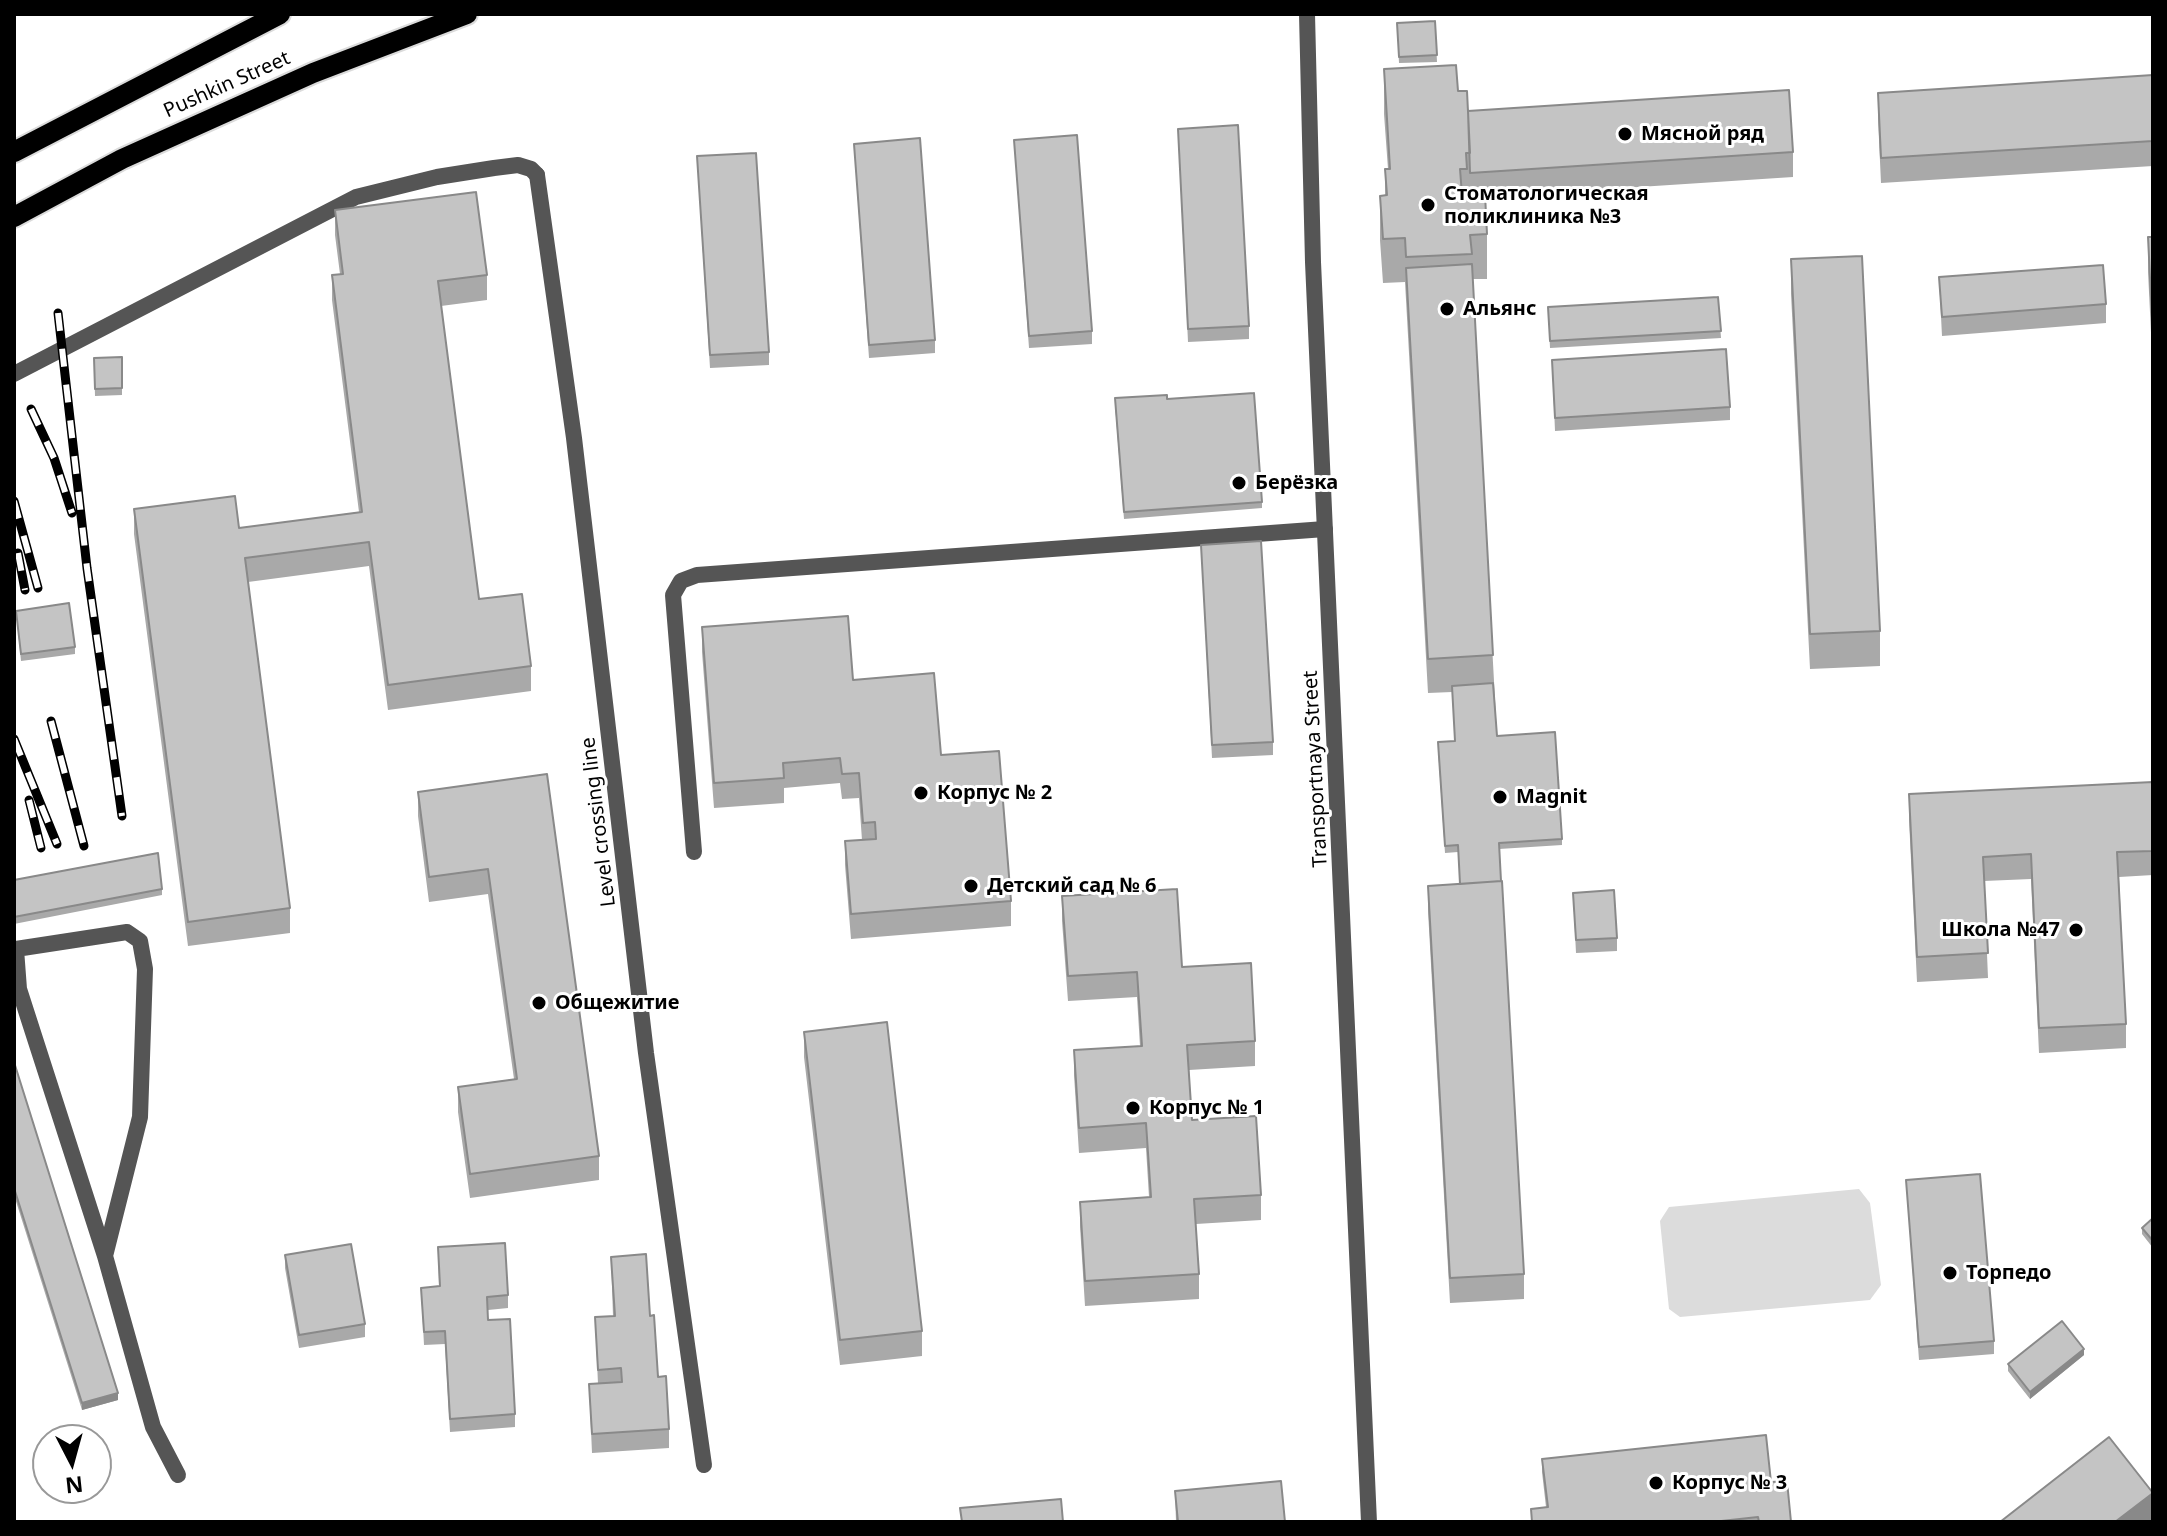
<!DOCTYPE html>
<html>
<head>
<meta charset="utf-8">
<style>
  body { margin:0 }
  #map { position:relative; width:2167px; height:1536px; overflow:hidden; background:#fff; font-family:"Noto Sans",sans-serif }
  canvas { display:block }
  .frame { position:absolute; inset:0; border:16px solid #000; pointer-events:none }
  .north { position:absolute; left:32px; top:1424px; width:80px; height:80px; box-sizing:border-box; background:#fff; border:2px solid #999; border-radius:50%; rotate:174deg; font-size:22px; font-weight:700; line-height:32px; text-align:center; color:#000 }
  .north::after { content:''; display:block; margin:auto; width:28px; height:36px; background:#000; clip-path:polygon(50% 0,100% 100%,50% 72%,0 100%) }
</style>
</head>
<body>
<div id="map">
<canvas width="2167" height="1536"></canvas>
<div class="frame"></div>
<div class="north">N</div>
</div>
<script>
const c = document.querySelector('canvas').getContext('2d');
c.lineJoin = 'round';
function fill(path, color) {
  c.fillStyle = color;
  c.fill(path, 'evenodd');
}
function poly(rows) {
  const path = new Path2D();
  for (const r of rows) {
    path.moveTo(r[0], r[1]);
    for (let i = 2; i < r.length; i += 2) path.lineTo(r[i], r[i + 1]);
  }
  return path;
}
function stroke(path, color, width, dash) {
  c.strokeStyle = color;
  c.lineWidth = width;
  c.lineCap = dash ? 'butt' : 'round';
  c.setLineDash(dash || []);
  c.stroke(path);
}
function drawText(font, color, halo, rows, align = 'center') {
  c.font = font + ' "Noto Sans",sans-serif';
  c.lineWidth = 6;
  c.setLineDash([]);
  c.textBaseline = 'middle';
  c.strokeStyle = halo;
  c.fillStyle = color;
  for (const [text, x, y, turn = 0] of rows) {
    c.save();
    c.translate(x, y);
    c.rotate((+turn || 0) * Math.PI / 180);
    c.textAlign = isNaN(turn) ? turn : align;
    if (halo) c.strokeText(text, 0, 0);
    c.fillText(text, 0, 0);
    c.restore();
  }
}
fill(poly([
  [1859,1189,1870,1203,1881,1285,1870,1300,1680,1317,1669,1309,1660,1221,1669,1207]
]), '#dcdcdc');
const primary = poly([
  [14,152,280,14],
  [14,217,122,159,313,73,467,14]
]);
stroke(primary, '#dbdbdb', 24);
stroke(poly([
  [14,374,356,197,437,177,494,168,518,165,531,169,537,175],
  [694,852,673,595,681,581,697,575,1325,529],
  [105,1256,140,1117,145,969,140,941,127,932,16,949,19,989,105,1256,153,1427,178,1475]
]), '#555', 16);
stroke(poly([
  [537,175,574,438,646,1053,704,1465]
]), '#555', 16);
stroke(poly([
  [1307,14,1313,262,1369,1522]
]), '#555', 16);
stroke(primary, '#000', 20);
const rail = poly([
  [58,313,87,568,122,816],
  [31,409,54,458,72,513],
  [14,501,38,588],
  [18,553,25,590],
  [51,721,84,846],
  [14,739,57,844],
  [29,800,41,848]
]);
stroke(rail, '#000', 9);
stroke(rail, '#fff', 6, [18]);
fill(poly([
  [1435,21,1437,62,1399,63,1397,23],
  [1384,69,1458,91,1468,111,1793,152,1793,177,1485,197,1487,234,1487,279,1472,279,1497,736,1562,839,1562,845,1499,849,1524,1274,1524,1299,1450,1303,1428,911,1428,886,1460,884,1458,852,1445,853,1438,749,1455,741,1452,692,1428,693,1405,282,1383,283,1380,240,1380,196,1385,195,1385,169,1388,169,1384,114],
  [2153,75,2153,166,1881,183,1878,118,1878,93],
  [1178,129,1249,326,1249,339,1188,342],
  [1014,140,1092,331,1092,344,1029,348],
  [854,144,935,340,935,353,869,358],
  [697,156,769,352,769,365,710,368],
  [335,210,487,275,487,300,441,306,479,599,531,666,531,691,388,710,369,566,248,582,290,908,290,933,188,946,134,534,134,509,239,528,359,512,332,300,332,275,340,274,335,235],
  [2148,237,2153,237,2153,373,2148,272],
  [1791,259,1880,631,1880,666,1810,669,1791,294],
  [1939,277,2106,304,2106,323,1942,336],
  [1718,297,1721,338,1550,348,1548,307],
  [122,357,122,395,95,396,94,358],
  [1552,360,1730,407,1730,420,1555,431],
  [1167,399,1262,502,1262,508,1124,519,1115,405],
  [1201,545,1273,742,1273,755,1212,758],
  [16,611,75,647,75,654,21,661],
  [702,627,853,680,941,755,1011,901,1011,926,851,939,845,865,845,841,862,840,859,798,842,799,840,783,784,788,784,803,714,808,702,652],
  [547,774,599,1156,599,1180,470,1198,458,1112,458,1087,514,1079,488,894,429,902,418,816,418,792],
  [2153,782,2153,875,2119,877,2126,1024,2126,1048,2039,1053,2031,879,1984,881,1988,978,1917,982,1909,819,1909,794],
  [14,880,162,889,162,895,14,924],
  [1573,893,1617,938,1617,951,1576,953],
  [1062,896,1182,967,1255,1041,1255,1066,1189,1070,1192,1120,1261,1195,1261,1220,1196,1224,1199,1274,1199,1299,1085,1306,1080,1226,1080,1202,1149,1197,1146,1148,1079,1153,1074,1075,1074,1050,1140,1046,1137,997,1068,1001,1062,921],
  [804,1032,922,1331,922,1356,840,1365,804,1057],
  [14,1062,118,1400,82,1410,14,1195],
  [1906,1180,1994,1341,1994,1354,1919,1360],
  [2153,1218,2153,1248,2142,1234,2142,1228],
  [438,1247,508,1295,508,1308,488,1310,488,1320,515,1414,515,1427,450,1432,445,1344,424,1345,421,1288,439,1286],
  [285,1255,365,1324,365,1337,299,1348,285,1268],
  [611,1257,650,1316,658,1377,669,1429,669,1448,592,1453,589,1384,598,1384,595,1317,613,1316],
  [2084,1355,2030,1399,2008,1371,2008,1364],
  [1542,1459,1771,1482,1791,1522,1531,1522,1531,1509,1546,1507,1542,1472],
  [1175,1491,1285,1522,1176,1522]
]), '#a9a9a9');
fill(poly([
  [2084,1349,2084,1355,2030,1399,2030,1392],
  [118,1393,118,1400,82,1410,82,1403],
  [2153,1493,2153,1522,2115,1522]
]), '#898989');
const building = poly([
  [1435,21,1437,55,1399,57,1397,23,1435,21],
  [1456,65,1458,91,1467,91,1470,153,1466,153,1467,169,1460,169,1462,195,1485,194,1487,234,1470,235,1472,254,1406,257,1405,238,1383,239,1380,196,1387,195,1385,169,1390,169,1384,69,1456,65],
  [2153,75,2153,141,1881,158,1878,93,2153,75],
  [1789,90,1793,152,1470,173,1468,111,1789,90],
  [1238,125,1249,326,1188,329,1178,129,1238,125],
  [1077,135,1092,331,1029,336,1014,140,1077,135],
  [920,138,935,340,869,345,854,144,920,138],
  [756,153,769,352,710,355,697,156,756,153],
  [476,192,487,275,438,281,479,599,522,594,531,666,388,685,369,542,245,558,290,908,188,922,134,509,235,496,239,528,362,512,332,275,343,274,335,210,476,192],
  [2148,237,2153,237,2153,338,2148,237],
  [1862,256,1880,631,1810,634,1791,259,1862,256],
  [1472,264,1493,655,1428,659,1406,268,1472,264],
  [2103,265,2106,304,1942,317,1939,277,2103,265],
  [1718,297,1721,331,1550,341,1548,307,1718,297],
  [1726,349,1730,407,1555,418,1552,360,1726,349],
  [122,357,122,388,95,389,94,358,122,357],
  [1254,393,1262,502,1124,512,1115,398,1167,395,1167,399,1254,393],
  [1261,541,1273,742,1212,745,1201,545,1261,541],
  [69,603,75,647,21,654,16,611,69,603],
  [848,616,853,680,934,673,941,755,999,751,1011,901,851,914,845,841,876,839,875,822,863,823,859,773,842,774,840,758,783,763,784,778,714,783,702,627,848,616],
  [1493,683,1497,736,1555,732,1562,839,1499,843,1501,881,1460,884,1458,845,1445,846,1438,742,1455,741,1452,686,1493,683],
  [547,774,599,1156,470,1174,458,1087,517,1079,488,869,429,877,418,792,547,774],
  [2153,782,2153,851,2117,852,2126,1024,2039,1028,2031,854,1983,857,1988,953,1917,957,1909,794,2153,782],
  [158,853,162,889,14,917,14,880,158,853],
  [1502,881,1524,1274,1450,1278,1428,886,1502,881],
  [1177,889,1182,967,1251,963,1255,1041,1187,1045,1192,1120,1256,1116,1261,1195,1194,1199,1199,1274,1085,1281,1080,1202,1151,1197,1146,1123,1079,1128,1074,1050,1142,1046,1137,972,1068,976,1062,896,1177,889],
  [1614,890,1617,938,1576,940,1573,893,1614,890],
  [887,1022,922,1331,840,1340,804,1032,887,1022],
  [14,1062,118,1393,82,1403,14,1188,14,1062],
  [1980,1174,1994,1341,1919,1347,1906,1180,1980,1174],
  [2153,1218,2153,1241,2142,1228,2153,1218],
  [505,1243,508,1295,487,1297,488,1320,510,1319,515,1414,450,1419,445,1331,424,1332,421,1288,440,1286,438,1247,505,1243],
  [351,1244,365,1324,299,1335,285,1255,351,1244],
  [646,1254,650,1316,654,1315,658,1377,666,1376,669,1429,592,1434,589,1384,622,1382,621,1368,598,1370,595,1317,615,1316,611,1257,646,1254],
  [2062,1321,2084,1349,2030,1392,2008,1364,2062,1321],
  [1766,1435,1771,1482,1787,1481,1791,1522,1759,1522,1758,1517,1712,1522,1532,1522,1531,1509,1548,1507,1542,1459,1766,1435],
  [2109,1437,2153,1493,2115,1522,2000,1522,2109,1437],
  [1281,1481,1285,1522,1178,1522,1175,1491,1281,1481],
  [1061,1499,1063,1522,962,1522,960,1508,1061,1499]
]);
fill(building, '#c4c4c4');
stroke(building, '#898989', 2);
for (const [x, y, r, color] of [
  [1625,134,8,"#000"],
  [1428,205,8,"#000"],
  [1447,309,8,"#000"],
  [1239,483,8,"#000"],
  [921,793,8,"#000"],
  [1500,797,8,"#000"],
  [971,886,8,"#000"],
  [2076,930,8,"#000"],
  [539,1003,8,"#000"],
  [1133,1108,8,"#000"],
  [1950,1273,8,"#000"],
  [1656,1483,8,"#000"]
]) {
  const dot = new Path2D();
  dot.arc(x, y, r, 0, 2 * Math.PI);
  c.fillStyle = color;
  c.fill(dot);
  stroke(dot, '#fff', 3);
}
drawText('20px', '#000', '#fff', [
  ["Pushkin Street",227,85,-24],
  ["Transportnaya Street",1316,769,-93],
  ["Level crossing line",599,822,-97]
]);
drawText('bold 20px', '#000', '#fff', [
  ["Мясной ряд",1641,134],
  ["Стоматологическая",1444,194],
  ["поликлиника №3",1444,217],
  ["Альянс",1463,309],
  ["Берёзка",1255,483],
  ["Корпус № 2",937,793],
  ["Magnit",1516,797],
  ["Детский сад № 6",987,886],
  ["Школа №47",2060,930,"right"],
  ["Общежитие",555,1003],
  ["Корпус № 1",1149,1108],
  ["Торпедо",1966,1273],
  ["Корпус № 3",1672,1483]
], 'left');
</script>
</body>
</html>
